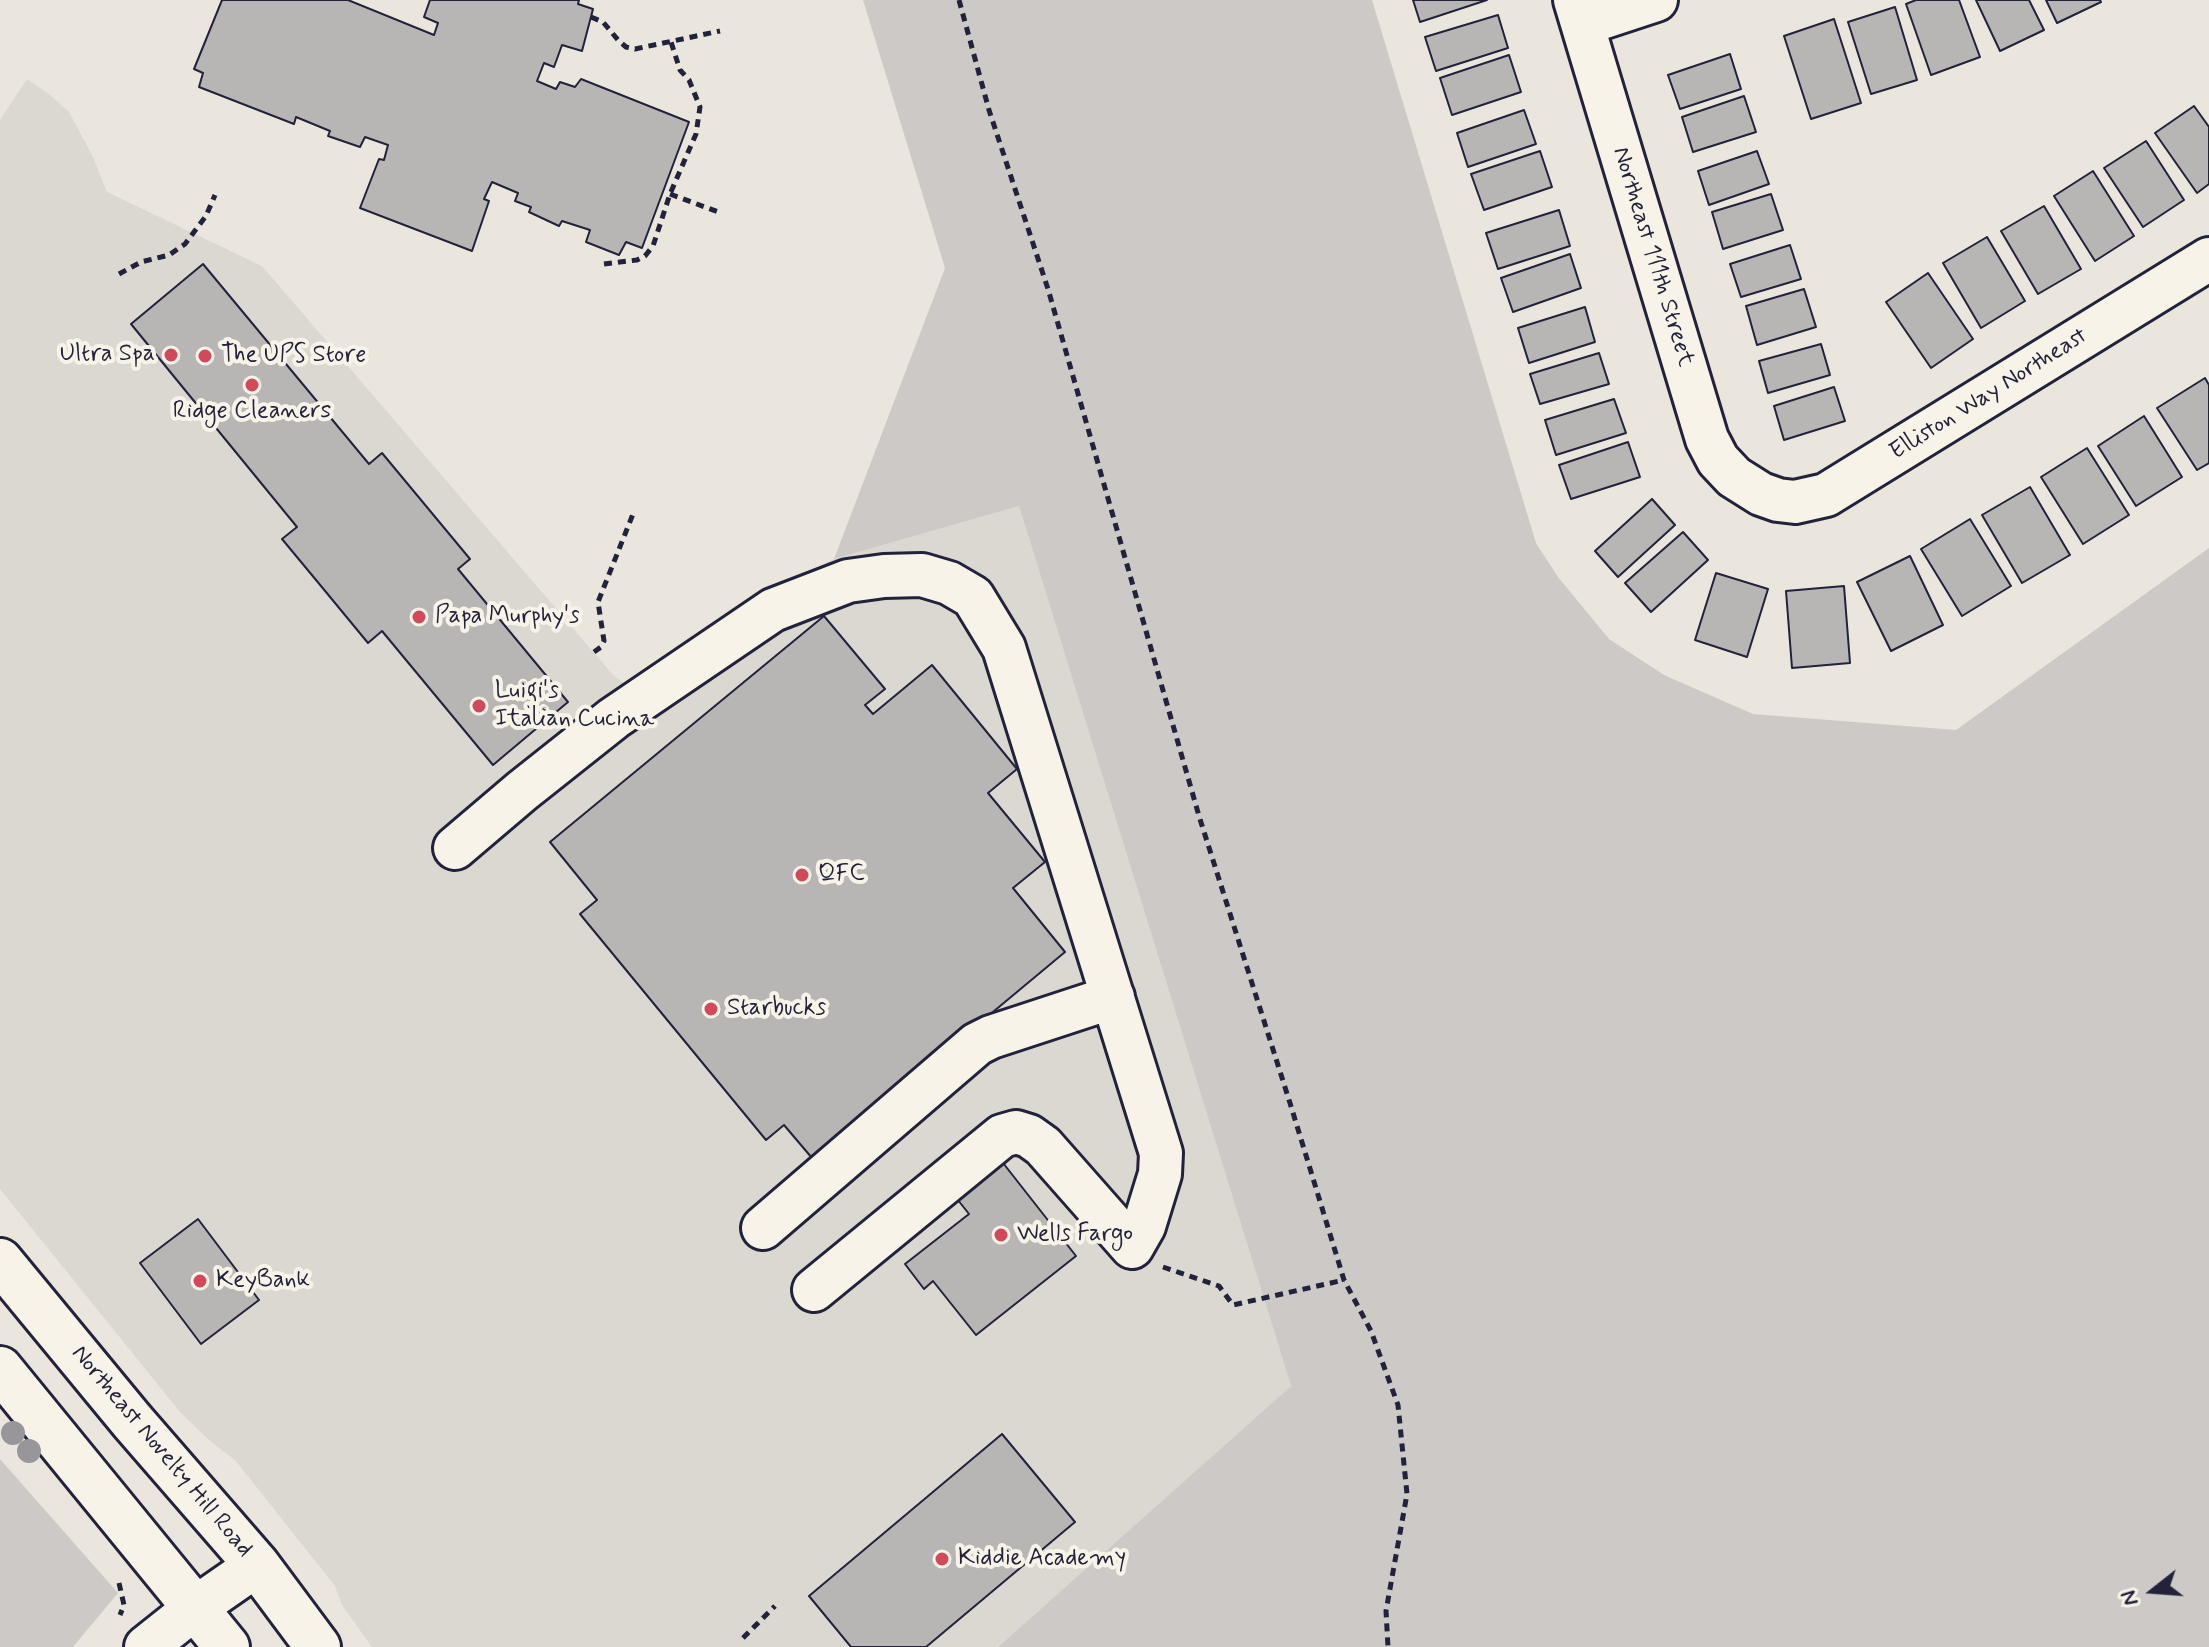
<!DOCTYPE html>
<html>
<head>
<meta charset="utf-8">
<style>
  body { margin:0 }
  #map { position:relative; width:2209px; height:1647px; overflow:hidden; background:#eae6de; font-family:Mynerve,sans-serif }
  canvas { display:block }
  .north { position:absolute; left:2113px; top:1551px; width:80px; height:80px; -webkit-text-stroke:6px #f7f3e8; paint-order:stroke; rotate:253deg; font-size:22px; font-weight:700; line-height:32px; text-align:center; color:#22223b }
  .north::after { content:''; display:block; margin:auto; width:28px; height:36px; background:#22223b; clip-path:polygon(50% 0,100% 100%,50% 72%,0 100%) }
</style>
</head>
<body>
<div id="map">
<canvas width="2209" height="1647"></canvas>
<div class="north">N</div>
</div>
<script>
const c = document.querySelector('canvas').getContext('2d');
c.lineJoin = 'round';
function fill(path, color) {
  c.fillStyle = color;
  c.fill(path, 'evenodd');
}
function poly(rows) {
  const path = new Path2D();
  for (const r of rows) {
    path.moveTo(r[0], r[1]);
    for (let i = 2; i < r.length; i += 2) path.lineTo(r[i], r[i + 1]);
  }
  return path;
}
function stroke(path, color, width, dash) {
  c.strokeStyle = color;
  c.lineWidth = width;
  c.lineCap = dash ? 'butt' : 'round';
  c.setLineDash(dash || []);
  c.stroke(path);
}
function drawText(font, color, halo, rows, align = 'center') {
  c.font = font + ' Mynerve,sans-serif';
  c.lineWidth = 8;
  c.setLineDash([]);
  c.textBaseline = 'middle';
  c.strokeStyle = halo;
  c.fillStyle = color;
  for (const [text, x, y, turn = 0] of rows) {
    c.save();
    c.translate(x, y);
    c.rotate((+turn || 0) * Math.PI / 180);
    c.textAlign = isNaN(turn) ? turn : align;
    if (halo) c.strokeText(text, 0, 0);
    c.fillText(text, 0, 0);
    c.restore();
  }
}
fill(poly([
  [27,79,49,94,69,112,93,157,107,192,262,266,614,676,626,684,637,682,647,672,782,584,834,559,1019,506,1291,1386,998,1647,372,1647,342,1605,335,1586,235,1460,210,1441,180,1412,0,1189,0,120]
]), '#dbd8d2');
fill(poly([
  [863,0,1372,0,1536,543,1558,577,1609,639,1664,675,1753,714,1956,730,2209,548,2209,1647,998,1647,1291,1386,1019,506,834,559,945,268],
  [0,1459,118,1593,73,1647,0,1647]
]), '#cdc9c6');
const building = poly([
  [222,0,348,0,434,35,438,23,424,17,430,0,579,0,578,4,593,9,582,51,562,45,554,67,544,63,537,81,556,89,560,82,575,87,581,79,689,122,642,248,626,242,619,255,586,242,590,230,562,221,559,226,529,212,531,207,515,201,518,193,492,182,484,199,489,201,472,251,360,208,379,159,384,160,388,145,365,137,360,147,328,136,330,131,296,117,294,124,199,87,203,73,194,69,222,0],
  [1413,0,1487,0,1420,22,1413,0],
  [1916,0,1959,0,1980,57,1931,75,1906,4,1916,0],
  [1976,0,2029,0,2044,30,2000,51,1976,0],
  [2046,0,2100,0,2101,2,2057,23,2046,0],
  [1895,7,1917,80,1871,94,1848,22,1895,7],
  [1498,15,1508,48,1436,71,1425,37,1498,15],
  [1834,19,1861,103,1811,119,1784,36,1834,19],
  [1730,54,1741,89,1680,109,1668,75,1730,54],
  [1509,55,1521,92,1452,115,1440,78,1509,55],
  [1744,96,1756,132,1693,152,1682,117,1744,96],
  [2194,106,2209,127,2209,184,2197,193,2155,133,2194,106],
  [1524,110,1536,144,1468,167,1457,133,1524,110],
  [2146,141,2184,200,2143,227,2104,168,2146,141],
  [1540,151,1552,187,1484,210,1471,174,1540,151],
  [1757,151,1769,184,1709,205,1698,171,1757,151],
  [2093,171,2134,236,2095,261,2054,196,2093,171],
  [1771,194,1783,230,1723,249,1712,212,1771,194],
  [2044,206,2081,269,2038,294,2001,231,2044,206],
  [1559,210,1570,246,1498,269,1486,233,1559,210],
  [1987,237,2025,301,1981,328,1943,263,1987,237],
  [1790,245,1801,279,1741,297,1730,264,1790,245],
  [1570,254,1581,288,1513,312,1501,278,1570,254],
  [203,264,369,464,382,453,470,559,458,569,568,702,493,765,382,631,368,643,321,586,282,539,297,527,131,324,203,264],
  [1928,273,1973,339,1931,368,1886,302,1928,273],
  [1804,289,1816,327,1757,345,1746,306,1804,289],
  [1585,307,1595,342,1529,363,1518,328,1585,307],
  [1821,344,1830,375,1768,393,1759,361,1821,344],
  [1599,353,1609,384,1540,404,1530,374,1599,353],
  [2205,378,2209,385,2209,463,2197,470,2157,408,2205,378],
  [1834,387,1845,421,1784,440,1774,406,1834,387],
  [1614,399,1626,433,1556,455,1545,420,1614,399],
  [2144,416,2182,477,2136,506,2098,446,2144,416],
  [1628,442,1640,477,1571,499,1559,465,1628,442],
  [2087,448,2129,515,2083,544,2041,477,2087,448],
  [2030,487,2070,555,2022,583,1982,515,2030,487],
  [1652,499,1675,525,1618,577,1595,551,1652,499],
  [1970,519,2011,586,1962,616,1921,549,1970,519],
  [1683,532,1708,560,1651,612,1625,583,1683,532],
  [1910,556,1943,625,1891,651,1857,582,1910,556],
  [1716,573,1768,589,1747,657,1695,640,1716,573],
  [1844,586,1850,663,1792,668,1786,591,1844,586],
  [824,616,885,689,865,705,873,714,932,665,1017,769,988,793,1045,862,1013,888,1065,952,880,1106,851,1126,812,1158,784,1125,766,1140,580,914,597,900,550,842,824,616],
  [996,1154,1076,1256,976,1335,933,1281,924,1289,905,1264,969,1214,950,1190,996,1154],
  [198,1219,259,1300,201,1344,140,1263,198,1219],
  [1002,1434,1075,1522,926,1647,851,1647,809,1596,1002,1434]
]);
fill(building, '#b8b6b5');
stroke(building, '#22223b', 2);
const minor = poly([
  [1575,0,1707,439,1718,460,1734,477,1761,494,1778,500,1795,502,1826,495,2209,259],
  [1583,24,1656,0],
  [455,848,522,791,614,718,773,610,848,581,884,576,922,575,949,583,973,597,1004,648,1161,1153,1160,1174,1144,1226,1132,1247,1043,1146,1029,1136,1016,1132,1002,1136,814,1290],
  [763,1228,977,1044,991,1037,1113,997],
  [146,1647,195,1608,257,1565]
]);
const major = poly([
  [0,1261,132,1421,257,1565,318,1647],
  [0,1369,227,1647]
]);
stroke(minor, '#22223b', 48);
stroke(major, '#22223b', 50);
stroke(poly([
  [959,0,989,110,1048,289,1199,816,1290,1103,1344,1280,1371,1331,1398,1405,1407,1494,1386,1611,1388,1647],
  [591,17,603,22,618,40,626,47,635,49,720,31],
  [670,194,721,213],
  [604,264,637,260,645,256,653,246,670,194,696,134,700,107,689,80,680,70,671,42],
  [119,274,141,262,169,255,185,244,206,216,215,195],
  [594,652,601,647,604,641,598,602,633,514],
  [1163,1267,1219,1286,1233,1305,1344,1280],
  [119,1583,124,1605,120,1615],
  [743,1638,775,1606]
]), '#22223b', 5, [8, 6]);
stroke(minor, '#f7f3e8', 42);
stroke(major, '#f7f3e8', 44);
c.fillStyle = '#98969b';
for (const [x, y] of [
  [13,1433],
  [29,1451]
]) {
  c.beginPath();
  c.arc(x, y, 12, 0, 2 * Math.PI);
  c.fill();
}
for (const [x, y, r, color] of [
  [171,355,8,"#d1495b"],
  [205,356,8,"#d1495b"],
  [252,385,8,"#d1495b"],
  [419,617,8,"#d1495b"],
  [479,706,8,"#d1495b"],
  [802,875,8,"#d1495b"],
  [711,1009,8,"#d1495b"],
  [1001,1235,8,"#d1495b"],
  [200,1281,8,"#d1495b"],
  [942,1559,8,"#d1495b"]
]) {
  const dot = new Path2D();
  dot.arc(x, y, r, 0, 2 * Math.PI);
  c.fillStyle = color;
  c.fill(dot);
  stroke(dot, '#f7f3e8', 3);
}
drawText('24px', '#22223b', '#f7f3e8', [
  ["Northeast 111th Street",1652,257,73],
  ["Elliston Way Northeast",1989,395,-32],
  ["Northeast Novelty Hill Road",161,1452,50]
]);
drawText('24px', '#22223b', '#f7f3e8', [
  ["Ultra Spa",155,355,"right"],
  ["The UPS Store",221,356],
  ["Ridge Cleaners",252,412,"center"],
  ["Papa Murphy's",435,617],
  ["Luigi's",495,692],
  ["Italian Cucina",495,720],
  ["QFC",818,875],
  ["Starbucks",727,1009],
  ["Wells Fargo",1017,1235],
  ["KeyBank",216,1281],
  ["Kiddie Academy",958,1559]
], 'left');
</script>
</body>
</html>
